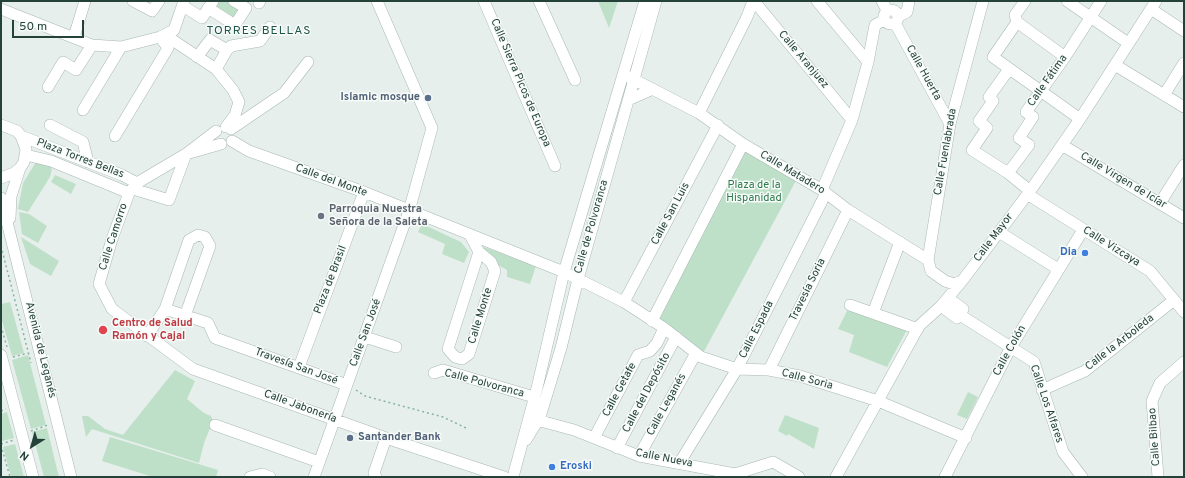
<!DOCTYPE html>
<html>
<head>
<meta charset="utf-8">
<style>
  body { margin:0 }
  #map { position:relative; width:1185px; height:478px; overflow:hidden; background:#e6efeb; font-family:Overpass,sans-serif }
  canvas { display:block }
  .frame { position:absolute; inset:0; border:2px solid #24423a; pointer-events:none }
  .north { position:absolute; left:12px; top:426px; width:40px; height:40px; -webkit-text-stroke:3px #f7fbf9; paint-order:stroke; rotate:217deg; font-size:11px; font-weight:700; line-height:16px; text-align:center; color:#24423a }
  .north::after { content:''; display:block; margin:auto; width:14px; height:18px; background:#24423a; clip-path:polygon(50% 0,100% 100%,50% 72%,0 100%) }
  .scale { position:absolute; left:12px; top:20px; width:72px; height:18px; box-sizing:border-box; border:2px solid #24423a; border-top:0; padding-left:5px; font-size:12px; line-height:14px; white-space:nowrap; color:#24423a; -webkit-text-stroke:3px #f7fbf9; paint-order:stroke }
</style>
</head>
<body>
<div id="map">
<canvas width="1185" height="478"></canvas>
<div class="frame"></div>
<div class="north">N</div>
<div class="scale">50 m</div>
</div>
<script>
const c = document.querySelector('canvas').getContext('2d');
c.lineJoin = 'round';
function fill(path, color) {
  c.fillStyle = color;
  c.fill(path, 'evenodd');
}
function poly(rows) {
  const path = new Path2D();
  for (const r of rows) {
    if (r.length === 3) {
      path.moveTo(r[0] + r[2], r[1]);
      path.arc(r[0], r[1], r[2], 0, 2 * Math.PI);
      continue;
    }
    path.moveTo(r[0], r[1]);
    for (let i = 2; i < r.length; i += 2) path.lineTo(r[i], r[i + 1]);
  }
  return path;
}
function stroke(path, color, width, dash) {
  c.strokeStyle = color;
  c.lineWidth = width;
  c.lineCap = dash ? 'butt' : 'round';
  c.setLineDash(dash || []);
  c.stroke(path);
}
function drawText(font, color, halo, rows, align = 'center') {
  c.font = font + ' Overpass,sans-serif';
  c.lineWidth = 3;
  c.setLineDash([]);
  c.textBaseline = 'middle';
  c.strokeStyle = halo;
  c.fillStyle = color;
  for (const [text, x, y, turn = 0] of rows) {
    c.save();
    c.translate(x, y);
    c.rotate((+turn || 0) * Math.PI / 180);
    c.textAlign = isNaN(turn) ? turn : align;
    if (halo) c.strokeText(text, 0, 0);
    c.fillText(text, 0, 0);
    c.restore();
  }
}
fill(poly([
  [214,1,234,1,246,8,235,25,208,8],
  [598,1,618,1,609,28],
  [743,144,799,175,701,357,652,321],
  [36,162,47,162,52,169,50,177,28,212,18,209,23,183],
  [55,175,76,184,71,194,51,182],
  [19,212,29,214,47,226,38,243,22,234],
  [422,224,461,242,469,252,464,263,442,254,445,244,418,232],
  [21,237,59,261,51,276,30,264],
  [484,247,536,266,530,284,507,277,507,270,498,265,483,249],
  [10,302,24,353,12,356,1,317,1,304],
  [849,307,908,328,887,367,849,352,854,335,838,329],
  [28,355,46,425,31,429,12,360],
  [175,370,195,381,187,399,204,413,211,416,213,421,204,443,199,463,92,429,86,437,82,416,88,416,105,429,123,435],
  [968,392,978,397,967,419,957,415],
  [7,412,14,438,2,441,1,414],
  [785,415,819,428,814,449,788,434,787,436,778,431],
  [47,428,59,477,44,477,32,432],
  [110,437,218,470,216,477,153,477,102,461],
  [15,444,24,477,11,477,3,447]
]), '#bfe0c8');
const minor = poly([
  [133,1,152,11,159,1],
  [484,1,555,166],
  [539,1,575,80],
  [754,1,852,120],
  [817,1,868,62],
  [882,1,887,10],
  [1025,1,1015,15,1017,22,993,57,1080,119],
  [1067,1,1128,43],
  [259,3,260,1],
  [183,6,202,18,213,1],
  [208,8,235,25,246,8,234,1],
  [1,9,92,45,121,47,160,37,174,30,184,1],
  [1151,9,1184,31],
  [891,17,7],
  [899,16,907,12,909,1],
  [1017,22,1065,57],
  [895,23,950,124],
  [165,35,216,69,233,90,239,102,235,115,226,127],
  [74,37,85,1],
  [227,50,231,46,260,41,270,27],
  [197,57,210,40,227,50,216,69],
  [1115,65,1184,107],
  [1009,69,989,97,993,101,979,121,987,128,972,150,1008,173,1030,191],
  [629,77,699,113,743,144,822,190,848,210,928,260],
  [48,87,63,62,76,70,92,45],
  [1164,95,1184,63],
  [628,100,653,89],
  [83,110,121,47],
  [699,113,747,17,753,1],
  [1,125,17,131,21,136,26,149,24,162,20,168,14,173,1,178],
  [50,125,83,142,88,162],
  [231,129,284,93,308,62],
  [21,136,122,175,137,183],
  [115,136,168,48,160,37],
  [232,141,249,151,364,192,564,272,624,302,664,328,701,357,737,369,769,370,800,376,878,401,966,438],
  [221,144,186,154,137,183,129,193,112,239,99,284,112,309,193,369,386,438,504,477],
  [1062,145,1184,218],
  [26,155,51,161,129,193],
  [1008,173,1029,145,1019,138,1033,117,1026,112,1065,57,1101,1],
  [133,189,169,200,186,154,216,131],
  [822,190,852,120,868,62,875,25,884,20],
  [1027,194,1150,271,1184,312],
  [1,198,71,477],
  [1160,203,1184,165],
  [10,218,11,196,20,168],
  [999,232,1058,269],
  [470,235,479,252,448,349,455,357,462,359,469,354,495,271,491,262,479,252],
  [962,281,954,284,945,281,931,271,928,260,950,124,983,1],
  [948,298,963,309,960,315],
  [624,302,718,125],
  [850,305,918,329],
  [941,306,957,318,960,315,1034,362,1063,452,1082,477],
  [165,309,189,240,198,235,205,237,210,246,185,316],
  [873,313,900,242],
  [652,321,743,144],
  [147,336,165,309,208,323,215,338,347,385],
  [365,337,396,347],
  [1,355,33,477],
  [299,367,364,192],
  [769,370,848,210],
  [434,373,443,370,534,397],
  [1042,390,1085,371,1174,300],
  [533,419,574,430,639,456,735,474,773,462,799,477],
  [215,425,319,462],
  [594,438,638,355,650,351,657,343,664,328],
  [526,440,540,417,561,348,578,279,656,1],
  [617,448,676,337],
  [639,456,696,353],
  [680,462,737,369,826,193],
  [250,477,262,474,270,477],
  [314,477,409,211,432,128,377,1],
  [376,477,374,473,386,438],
  [513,477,537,388,564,272,645,1],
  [836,477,919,326,941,306,962,281,1030,191,1080,119,1156,1],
  [945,477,1011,347,1083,230],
  [1158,477,1152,401,1160,383,1184,362]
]);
stroke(minor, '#a8b8b2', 12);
stroke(poly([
  [1,246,31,363],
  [1,326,7,347],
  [13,357,28,353],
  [356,390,365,396,443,417,466,428],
  [1,411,6,409],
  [31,431,48,425],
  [1,444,14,440],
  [1,445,10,477]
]), '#86b3a5', 1.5, [2, 3]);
stroke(minor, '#fff', 11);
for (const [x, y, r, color] of [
  [428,98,4,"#5c6f8a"],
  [321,216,4,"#6b7280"],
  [1085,253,4,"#3f7fe0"],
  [103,330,5,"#e0444e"],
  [350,438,4,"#5c6f8a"],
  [552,467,4,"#3f7fe0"]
]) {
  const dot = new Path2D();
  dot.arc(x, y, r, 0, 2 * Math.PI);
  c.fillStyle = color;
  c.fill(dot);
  stroke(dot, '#f7fbf9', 1.5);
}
drawText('11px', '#24423a', '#f7fbf9', [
  ["Calle Aranjuez",803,60,50],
  ["Calle Huerta",923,73,61],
  ["Calle Fátima",1048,81,-55],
  ["Calle Sierra Picos de Europa",520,83,67],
  ["Calle Fuenlabrada",946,152,-80],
  ["Plaza Torres Bellas",80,159,21],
  ["Calle Matadero",792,173,31],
  ["Calle del Monte",331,181,20],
  ["Calle Virgen de Icíar",1123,181,31],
  ["Calle San Luis",671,214,-62],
  ["Calle de Polvoranca",592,227,-74],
  ["Calle Camorro",114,237,-72],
  ["Calle Mayor",994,238,-53],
  ["Calle Vizcaya",1111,247,32],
  ["Plaza de Brasil",331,280,-69],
  ["Travesía Soria",808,290,-64],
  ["Calle Monte",481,316,-73],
  ["Calle Espada",757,330,-63],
  ["Calle San José",366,333,-70],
  ["Calle la Arboleda",1120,343,-38],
  ["Avenida de Leganés",40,350,76],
  ["Calle Colón",1010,351,-61],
  ["Travesía San José",296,367,20],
  ["Calle Soria",807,380,15],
  ["Calle Polvoranca",484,384,15],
  ["Calle Getafe",620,390,-62],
  ["Calle del Depósito",647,393,-62],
  ["Calle Los Alfares",1046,404,71],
  ["Calle Leganés",667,405,-61],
  ["Calle Jabonería",300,407,20],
  ["Calle Bilbao",1155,437,-94],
  ["Calle Nueva",664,459,11]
]);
drawText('bold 11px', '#4e5e75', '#f7fbf9', [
  ["Islamic mosque",420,98],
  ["Santander Bank",358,438,"left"]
], 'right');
drawText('11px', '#2d7a4b', '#f7fbf9', [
  ["Plaza de la",754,186],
  ["Hispanidad",754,199]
]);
drawText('bold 11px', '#5b616d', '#f7fbf9', [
  ["Parroquia Nuestra",329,210],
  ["Señora de la Saleta",329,223]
], 'left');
drawText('bold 11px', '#366cbe', '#f7fbf9', [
  ["Dia",1077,253],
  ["Eroski",560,467,"left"]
], 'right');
drawText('bold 11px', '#be3a42', '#f7fbf9', [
  ["Centro de Salud",112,324],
  ["Ramón y Cajal",112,337]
], 'left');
c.letterSpacing = '1px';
drawText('12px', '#1f5548', '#f7fbf9', [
  ["TORRES BELLAS",259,32]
]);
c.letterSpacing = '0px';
</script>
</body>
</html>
